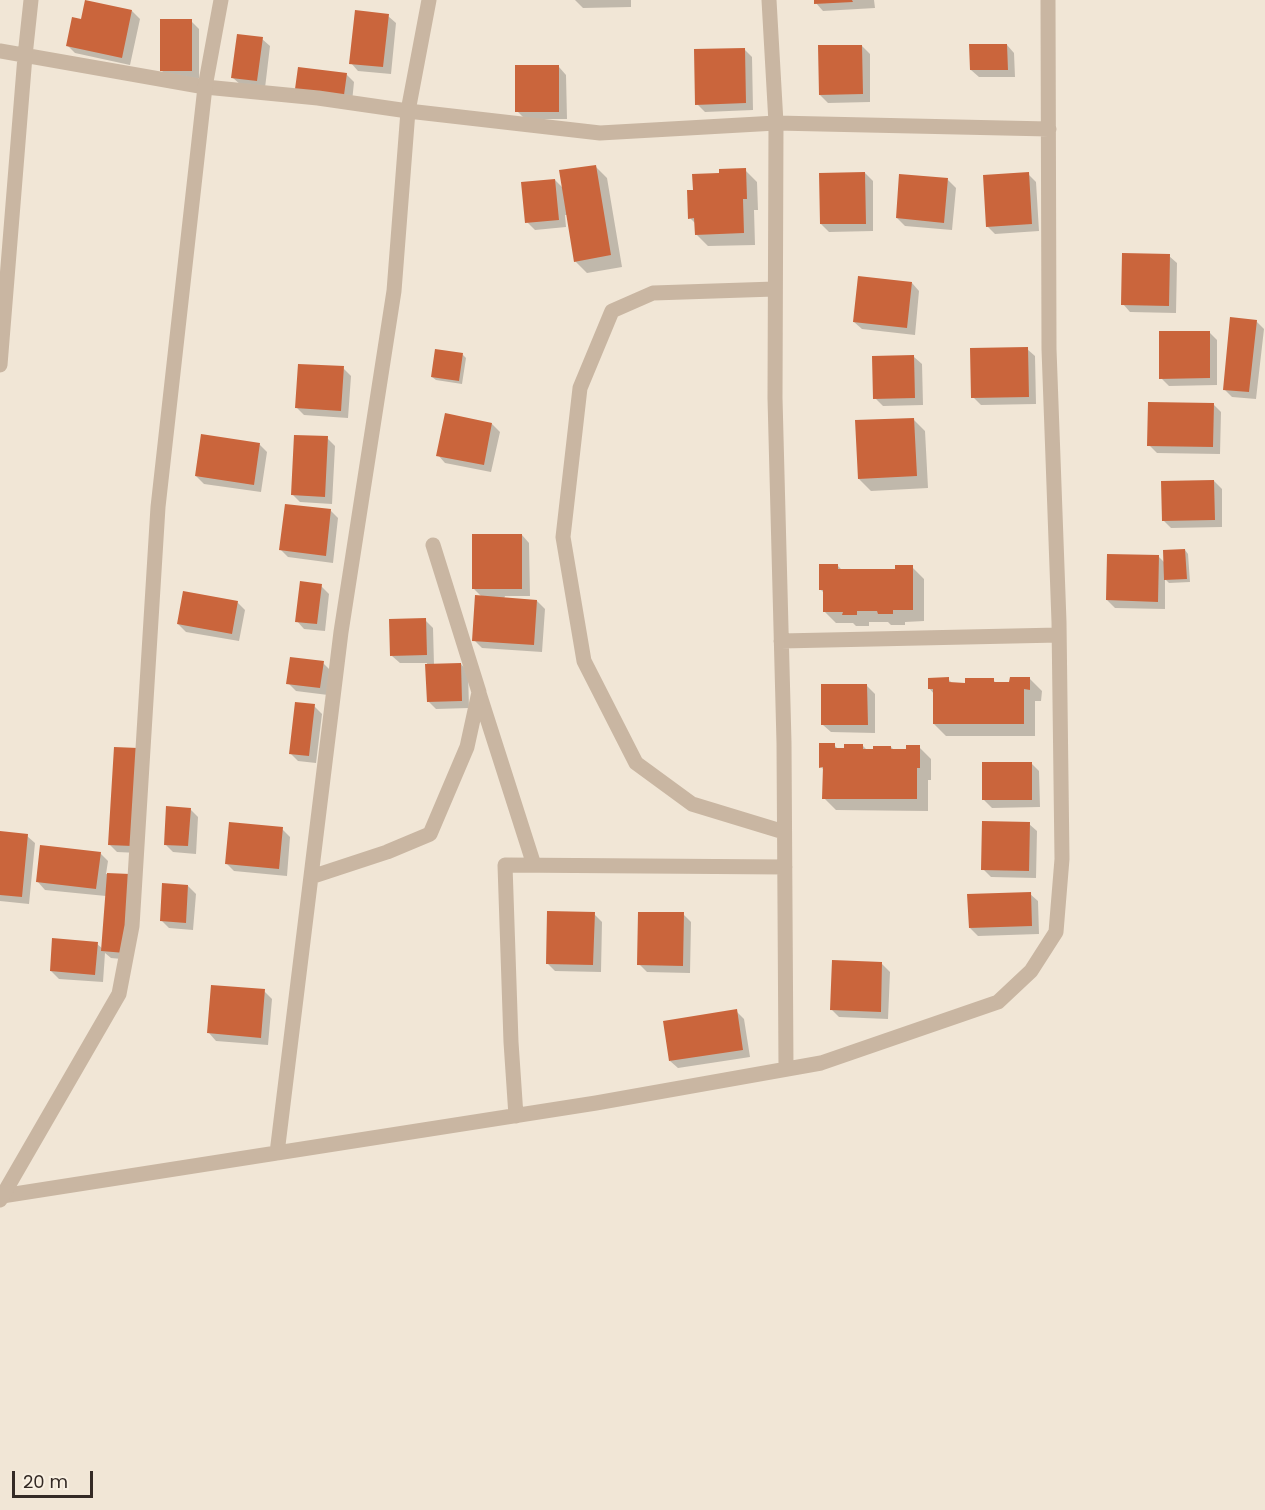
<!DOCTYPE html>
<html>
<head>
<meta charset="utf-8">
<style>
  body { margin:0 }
  #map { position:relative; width:1265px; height:1510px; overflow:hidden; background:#f1e6d6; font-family:Poppins,sans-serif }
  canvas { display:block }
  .scale { position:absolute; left:12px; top:1471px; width:81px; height:27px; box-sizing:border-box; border:3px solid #342a25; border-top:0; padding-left:8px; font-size:18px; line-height:21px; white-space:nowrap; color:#342a25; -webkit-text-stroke:4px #f9f0e2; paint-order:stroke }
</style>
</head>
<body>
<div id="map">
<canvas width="1265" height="1510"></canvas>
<div class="scale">20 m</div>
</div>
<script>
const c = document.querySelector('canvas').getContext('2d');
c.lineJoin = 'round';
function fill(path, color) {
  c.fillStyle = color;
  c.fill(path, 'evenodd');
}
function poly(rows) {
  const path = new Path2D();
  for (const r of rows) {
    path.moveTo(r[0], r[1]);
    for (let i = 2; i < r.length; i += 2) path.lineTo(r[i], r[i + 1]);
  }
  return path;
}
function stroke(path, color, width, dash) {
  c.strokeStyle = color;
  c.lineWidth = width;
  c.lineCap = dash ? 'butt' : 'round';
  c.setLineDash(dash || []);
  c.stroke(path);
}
fill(poly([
  [575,0,631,0,631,7,583,8],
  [815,0,874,0,875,8,823,11,816,3],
  [132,11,140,19,130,65,75,53,67,45],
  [388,16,396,23,391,74,358,71,351,63],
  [191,21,199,29,199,78,169,78,161,70],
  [262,39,270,46,265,88,241,85,233,78],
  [1007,45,1014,53,1015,77,979,77,971,70],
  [862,46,870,54,870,102,828,103,820,95],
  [744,49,752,57,753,110,705,112,697,104],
  [559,67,566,75,567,119,525,119,517,111],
  [346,74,354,82,352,102,305,96],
  [595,166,607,178,622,267,587,273,575,261,568,215,565,215,566,227,535,230,527,222,555,180,564,189],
  [745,170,757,182,758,210,754,210,755,245,708,246,696,234,696,224,690,218,694,191,721,174],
  [865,173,873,181,873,231,829,232,821,224],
  [1028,174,1036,182,1039,231,995,234,987,226],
  [948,180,956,188,952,230,905,226,897,218],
  [1169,256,1177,263,1176,313,1130,312,1123,304],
  [912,283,919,291,915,335,862,329,854,322],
  [1256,321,1264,329,1256,399,1232,397,1224,389],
  [1209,332,1217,340,1217,385,1169,386,1161,378],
  [1027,349,1035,356,1036,404,981,405,973,397],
  [462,354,466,358,462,384,436,380,432,377],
  [914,357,922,364,923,405,883,406,875,398],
  [343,368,351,376,348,418,304,415,296,407],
  [1213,404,1221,412,1220,454,1157,453,1149,445],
  [446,415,492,424,500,432,491,472,445,463,438,455],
  [913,419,925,431,928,488,871,491,859,479],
  [327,438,335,446,332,504,300,502,293,495],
  [259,444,267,452,261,492,204,484,196,476],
  [1214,481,1222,489,1222,527,1171,528,1163,520],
  [330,510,338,518,333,563,288,557,281,550],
  [522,535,529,543,530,596,505,596,504,599,537,601,545,609,542,652,482,648,474,640,482,597,474,589],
  [1185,550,1188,554,1190,582,1169,583,1165,579,1165,609,1115,608,1107,600,1158,556,1165,563],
  [837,565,843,571,897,570,912,567,924,579,924,621,905,622,905,625,891,625,888,622,869,622,869,626,856,626,853,623,836,623,824,611,824,593,821,590],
  [321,586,329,594,325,631,304,629,297,621],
  [237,602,245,610,239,641,186,632,178,624],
  [425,620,433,628,434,665,461,664,468,672,469,708,436,709,428,701,427,663,400,663,392,656],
  [323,663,331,671,328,695,296,691,288,683],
  [948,679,953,684,967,684,993,680,997,684,1011,683,1030,679,1042,691,1041,701,1035,701,1035,736,946,736,934,724,934,694,929,688],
  [867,686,875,694,875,733,831,732,823,725],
  [314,706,322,714,316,763,298,761,290,753],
  [834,745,839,750,863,746,868,751,891,747,894,750,907,751,919,747,931,759,931,780,928,780,928,811,836,810,824,798,824,770,821,767],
  [116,748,139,853,117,852,109,844],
  [1031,763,1039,771,1040,807,992,808,984,800],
  [190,809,198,817,196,854,173,852,165,844],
  [1029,824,1037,831,1036,878,991,877,983,869],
  [282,829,290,837,287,876,234,871,226,863],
  [0,833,27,836,35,843,29,904,0,901],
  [100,853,108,861,106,874,129,875,132,960,111,958,105,953,103,982,59,979,51,971,97,944,103,949,106,896,45,890,38,882],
  [188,886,196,894,193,930,169,928,162,921],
  [1030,894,1038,901,1039,934,978,936,970,928],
  [594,914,602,922,601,972,555,971,547,963],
  [683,914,691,922,690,973,647,972,639,964],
  [882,964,890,972,888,1019,839,1017,831,1009],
  [264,991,272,999,268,1045,216,1041,209,1033],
  [736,1011,744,1019,750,1057,678,1068,670,1061]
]), '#0003');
fill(poly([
  [85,0,132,10,122,58,66,46,72,17,81,19],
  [814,0,852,0,853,2,814,4],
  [355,10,389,14,383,67,349,64],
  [160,19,192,19,192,71,160,71],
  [237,34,263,37,257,81,231,78],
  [969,44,1007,44,1008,70,970,70],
  [818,45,862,45,863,94,819,95],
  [745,48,746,103,695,105,694,49],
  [515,65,559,65,559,112,515,112],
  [298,67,347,73,344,95,295,89],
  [596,165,611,255,574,262,559,170],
  [746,168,747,199,743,199,744,233,695,235,694,218,688,219,687,190,693,190,692,174,719,173,719,169],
  [865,172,866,224,820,224,819,173],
  [1029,172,1032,224,986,227,983,175],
  [899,174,948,178,944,223,896,218],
  [555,179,559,220,525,223,521,182],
  [1122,253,1170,254,1169,306,1121,305],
  [858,276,912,282,907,328,853,322],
  [1230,317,1257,320,1249,392,1223,390],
  [1159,331,1210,331,1210,378,1159,379],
  [1028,347,1029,397,971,398,970,348],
  [435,349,463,353,459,381,431,377],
  [914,355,915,398,873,399,872,356],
  [298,364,344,366,341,411,295,408],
  [1148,402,1214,403,1213,447,1147,446],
  [445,413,492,423,484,465,436,456],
  [914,418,917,476,858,479,855,420],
  [201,434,260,443,254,485,195,476],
  [294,435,328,436,325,497,291,495],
  [1214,480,1215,520,1162,521,1161,481],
  [285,504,331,509,326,556,279,550],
  [472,534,522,534,522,589,472,589],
  [1185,549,1187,579,1164,580,1163,550],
  [1107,554,1159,555,1158,602,1106,600],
  [819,564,838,564,838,569,895,569,895,565,913,565,913,610,893,610,893,614,878,614,877,611,857,611,857,615,842,615,843,612,823,612,823,590,819,590],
  [300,581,322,584,317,624,295,622],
  [183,591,238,601,232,634,177,624],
  [475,595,537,600,534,645,472,641],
  [426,618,427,655,390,656,389,619],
  [290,657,324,661,320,688,286,684],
  [461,663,462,701,427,702,425,664],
  [949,677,949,682,965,683,965,678,994,678,994,682,1009,682,1010,677,1030,677,1030,690,1024,689,1024,724,933,724,933,689,928,689,928,678],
  [821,684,867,684,868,725,821,725],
  [295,702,315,704,309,756,289,754],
  [819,743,835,743,835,748,844,748,844,744,863,744,863,749,873,749,873,746,891,746,891,749,906,749,906,745,920,745,920,768,917,768,917,799,822,799,823,767,819,768],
  [114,747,138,748,132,846,108,845],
  [982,762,1032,762,1032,800,982,800],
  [166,806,191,808,188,846,164,845],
  [982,821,1030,822,1029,871,981,870],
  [229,822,283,827,279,869,225,864],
  [0,831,28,834,22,897,0,895],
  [40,845,101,852,96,889,36,882],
  [107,873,130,874,125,953,101,951],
  [162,883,188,885,186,923,160,921],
  [1031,892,1032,926,969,928,967,894],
  [547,911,595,912,593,965,546,964],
  [638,912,684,912,683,966,637,965],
  [52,938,98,942,95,975,50,971],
  [832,960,882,962,881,1012,830,1010],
  [211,985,265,989,261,1038,207,1033],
  [737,1009,743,1050,669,1061,663,1021]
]), '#ca653c');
stroke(poly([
  [769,0,776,123,775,398,784,743,786,1069],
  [0,51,205,87,318,98,408,111,600,133,776,123,1049,129],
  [775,289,653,293,612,311,580,388,563,537,584,661,636,763,692,804,784,832],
  [0,365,25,56,31,0],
  [781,641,1059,635],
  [479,693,534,865],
  [311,877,387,852,430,834,467,747,479,692,433,545],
  [516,1116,511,1042,505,865,785,867],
  [277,1153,341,632,394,291,408,111,429,0],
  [2,1196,596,1103,821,1063,998,1002,1031,971,1056,932,1062,859,1059,622,1049,349,1048,0]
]), '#c9b6a2', 15);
stroke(poly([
  [0,1200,119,994,132,926,158,507,205,87,221,0]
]), '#c9b6a2', 15);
</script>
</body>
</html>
